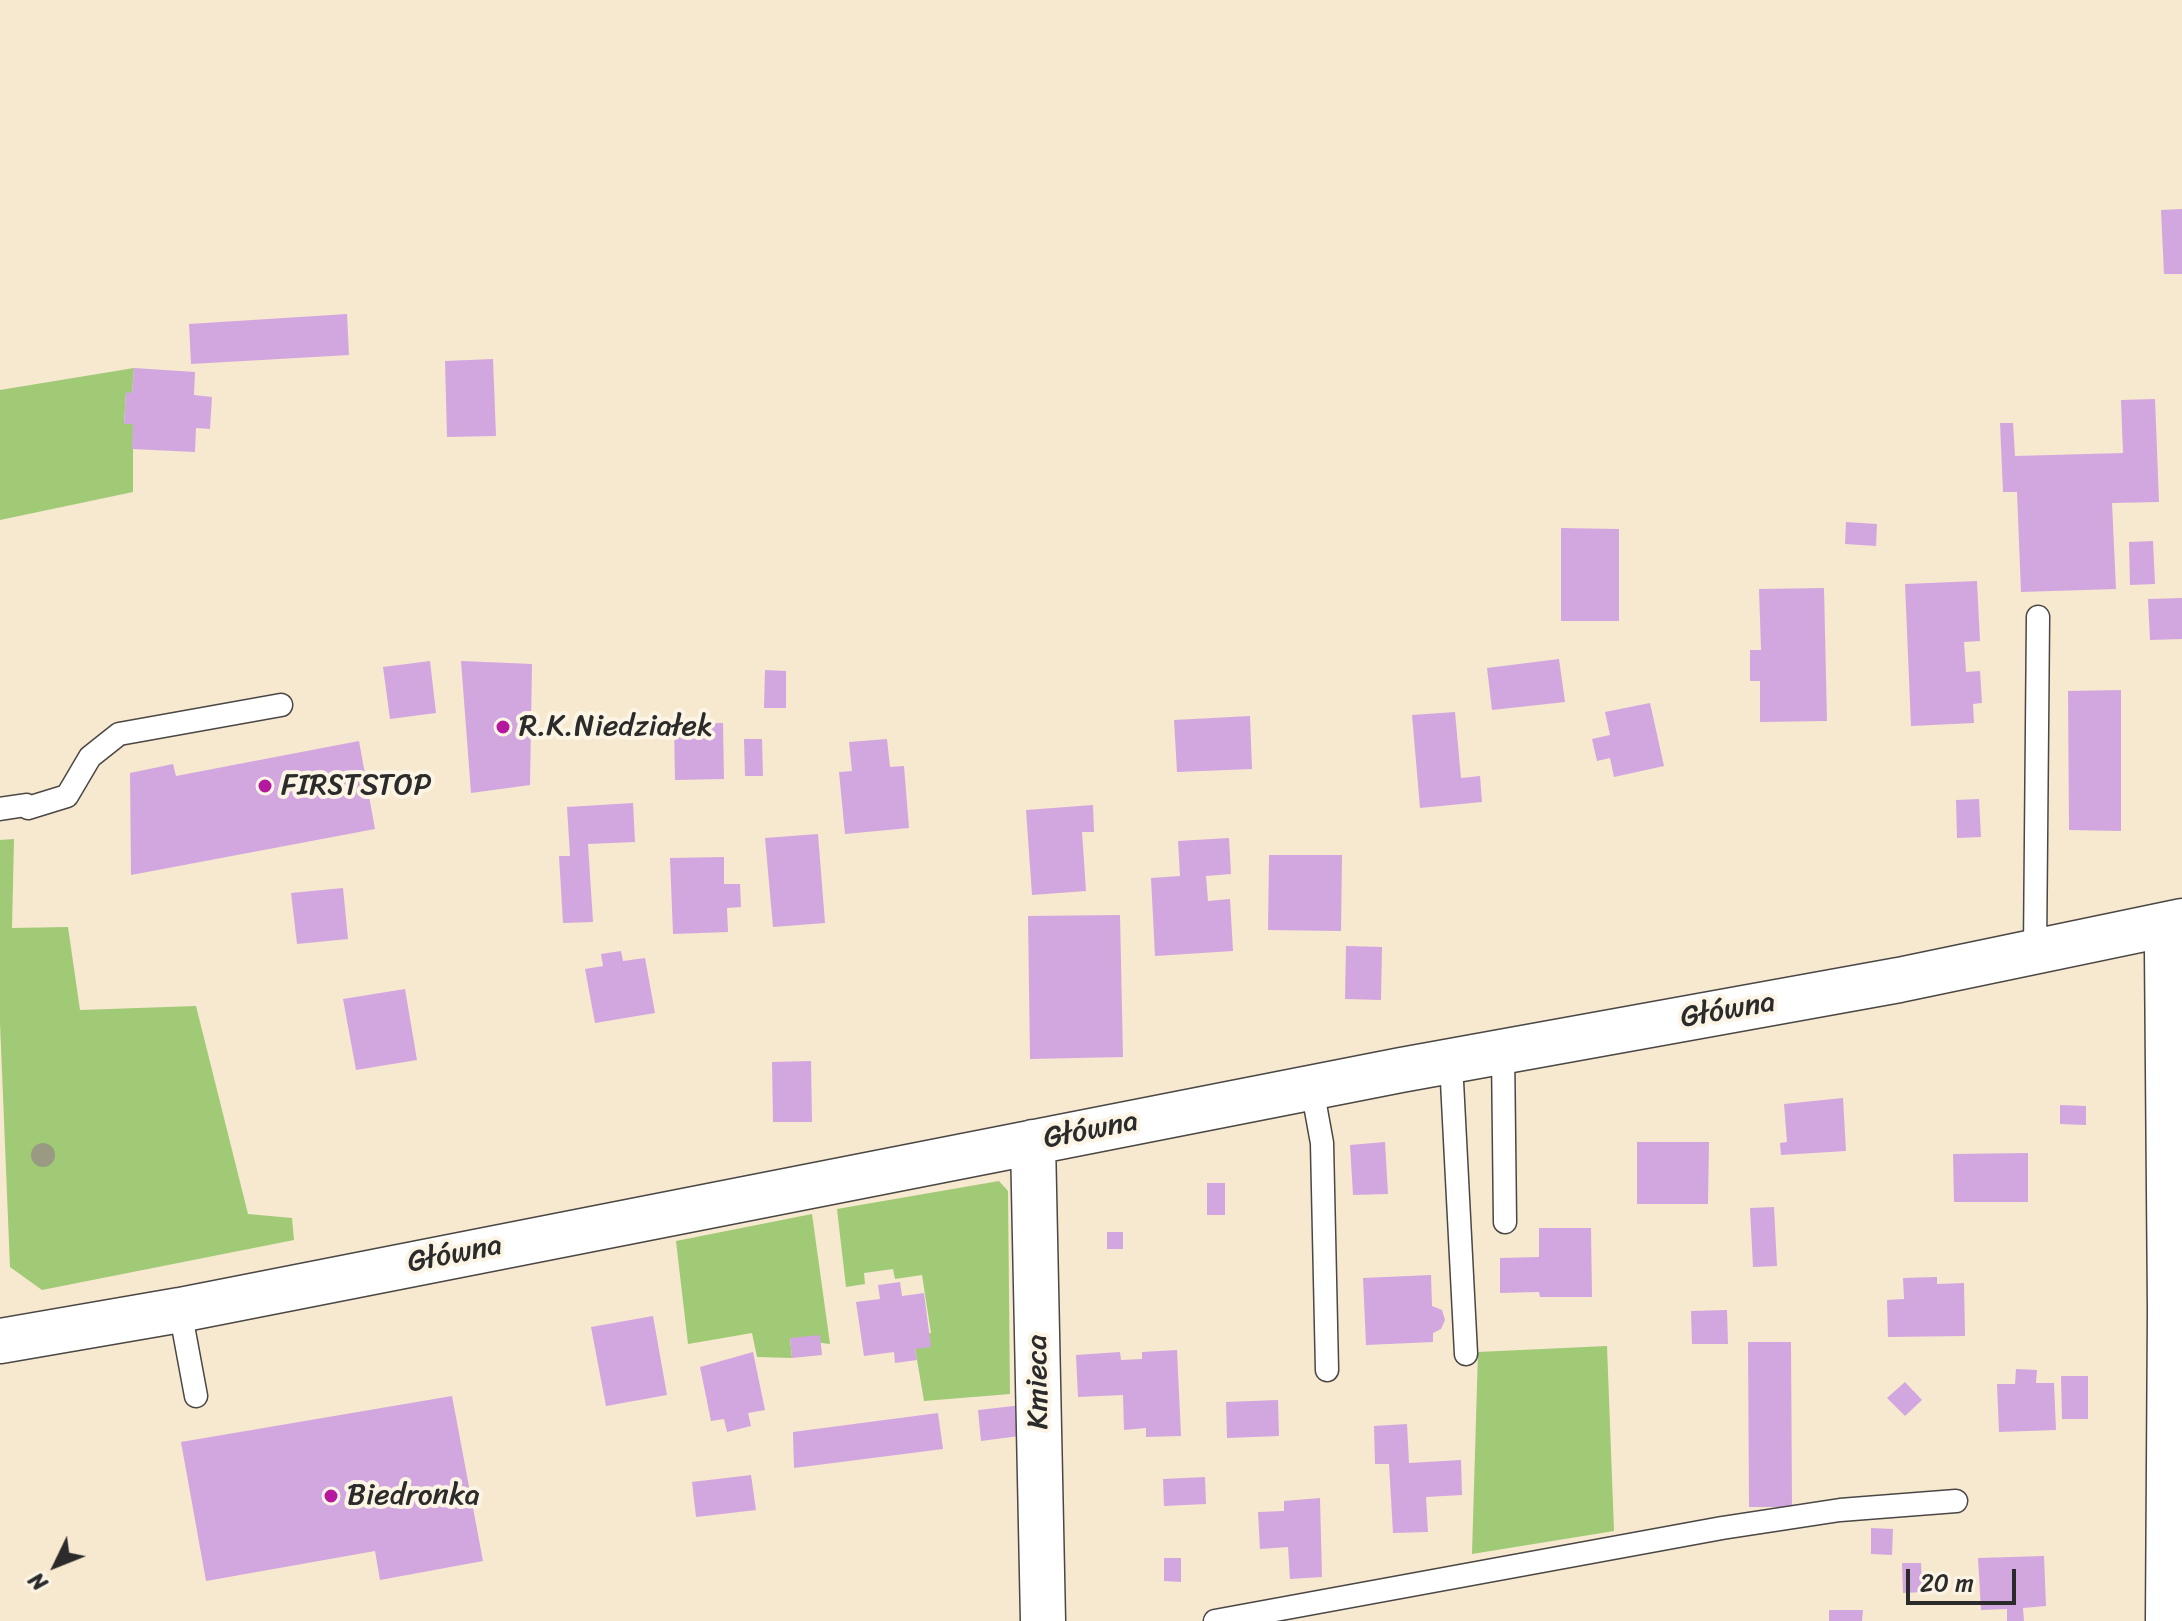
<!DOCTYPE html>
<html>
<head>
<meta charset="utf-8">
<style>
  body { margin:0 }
  #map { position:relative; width:2182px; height:1621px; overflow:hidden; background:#f7e8d0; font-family:Sriracha,sans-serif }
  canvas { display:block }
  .north { position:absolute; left:16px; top:1525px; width:80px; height:80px; -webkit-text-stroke:6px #fcf5e5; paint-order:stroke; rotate:227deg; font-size:22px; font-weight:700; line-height:32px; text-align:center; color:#2b2b2b }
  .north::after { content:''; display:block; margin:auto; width:28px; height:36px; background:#2b2b2b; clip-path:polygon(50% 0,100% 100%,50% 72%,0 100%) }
  .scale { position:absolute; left:1906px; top:1569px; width:110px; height:36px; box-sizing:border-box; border:4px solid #2b2b2b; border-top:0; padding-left:10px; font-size:24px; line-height:28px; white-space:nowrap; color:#2b2b2b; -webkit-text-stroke:6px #fcf5e5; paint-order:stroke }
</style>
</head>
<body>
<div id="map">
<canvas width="2182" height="1621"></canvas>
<div class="north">N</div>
<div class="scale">20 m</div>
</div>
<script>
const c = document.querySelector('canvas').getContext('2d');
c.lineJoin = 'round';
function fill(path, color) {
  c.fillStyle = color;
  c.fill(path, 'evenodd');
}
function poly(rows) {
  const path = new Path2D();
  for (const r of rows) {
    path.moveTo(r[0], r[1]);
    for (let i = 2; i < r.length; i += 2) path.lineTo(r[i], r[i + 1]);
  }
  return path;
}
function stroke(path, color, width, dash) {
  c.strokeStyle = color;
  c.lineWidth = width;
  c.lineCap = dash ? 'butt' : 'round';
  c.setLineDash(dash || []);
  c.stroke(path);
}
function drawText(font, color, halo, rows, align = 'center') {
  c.font = font + ' Sriracha,sans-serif';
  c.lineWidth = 8;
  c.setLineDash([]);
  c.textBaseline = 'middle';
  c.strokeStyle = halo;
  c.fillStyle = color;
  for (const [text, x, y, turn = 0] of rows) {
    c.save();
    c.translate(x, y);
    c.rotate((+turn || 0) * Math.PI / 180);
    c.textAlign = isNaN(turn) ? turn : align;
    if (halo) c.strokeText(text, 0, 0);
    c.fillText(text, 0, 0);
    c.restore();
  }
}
fill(poly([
  [134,368,132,393,126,393,124,423,133,424,133,492,0,520,0,390],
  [14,839,12,928,68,927,80,1010,196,1006,248,1214,292,1218,294,1240,42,1290,10,1267,0,1023,0,840],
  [999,1181,1008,1191,1010,1394,924,1401,913,1336,931,1333,922,1275,895,1279,893,1269,864,1273,865,1284,846,1287,837,1209],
  [812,1214,830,1344,790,1339,792,1358,757,1357,752,1333,688,1344,676,1241],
  [1607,1346,1614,1531,1472,1554,1478,1352]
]), '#a0ca76');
fill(poly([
  [2182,209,2182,274,2164,274,2161,210],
  [347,314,349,355,191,364,189,324],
  [493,359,496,436,447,437,445,361],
  [134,368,195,372,194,395,212,397,210,429,196,428,195,452,132,449,133,424,124,424,126,392,132,393],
  [2155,399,2159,502,2112,503,2116,589,2021,592,2017,492,2003,492,2000,423,2013,423,2015,456,2123,453,2121,400],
  [1846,522,1877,524,1876,546,1845,544],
  [1561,528,1619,529,1619,621,1561,621],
  [2153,541,2155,584,2130,585,2129,542],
  [1977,581,1980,641,1964,642,1966,672,1980,671,1982,703,1973,704,1974,723,1911,726,1905,584],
  [1824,588,1827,721,1760,722,1760,681,1750,681,1750,650,1761,650,1759,589],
  [2182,598,2182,639,2150,640,2148,599],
  [1559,659,1565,702,1492,710,1487,668],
  [430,661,436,713,390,719,383,667],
  [461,661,532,664,530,785,471,793],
  [765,670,786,671,786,708,764,708],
  [2121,690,2121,831,2069,830,2068,691],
  [1650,703,1664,766,1614,777,1610,758,1597,761,1592,739,1610,735,1605,712],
  [1455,712,1461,778,1480,776,1482,802,1420,808,1412,715],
  [1250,716,1252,769,1177,772,1174,720],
  [723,723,724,779,675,780,674,724],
  [744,739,762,739,763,776,745,776],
  [887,739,890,767,904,766,909,828,845,834,839,772,852,771,849,742],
  [359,741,375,829,131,875,130,773,173,764,176,776],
  [1979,799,1981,837,1957,838,1956,800],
  [633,803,635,842,588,844,593,922,563,923,559,856,570,856,567,807],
  [1093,805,1094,832,1082,832,1086,891,1032,895,1026,810],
  [818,834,825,923,773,927,765,838],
  [1229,838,1231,874,1206,876,1208,901,1230,899,1233,951,1155,956,1151,878,1180,876,1178,841],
  [1269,855,1342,855,1341,931,1268,930],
  [724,857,724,884,740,884,741,907,727,908,728,932,673,934,670,858],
  [343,888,348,939,297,944,291,893],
  [1120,915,1123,1057,1030,1059,1028,916],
  [1346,946,1382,947,1381,1000,1345,999],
  [621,951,623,961,645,958,655,1013,595,1023,585,969,603,966,601,954],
  [405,989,417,1060,356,1070,343,999],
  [811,1061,812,1122,773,1122,772,1062],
  [1843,1098,1846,1151,1781,1155,1780,1143,1787,1142,1784,1104],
  [2060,1105,2086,1106,2086,1125,2060,1124],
  [1385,1142,1388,1194,1353,1195,1350,1145],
  [1637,1142,1709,1142,1708,1204,1637,1204],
  [2028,1153,2028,1202,1954,1202,1953,1154],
  [1207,1183,1225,1183,1225,1215,1207,1215],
  [1774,1207,1777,1266,1753,1267,1750,1208],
  [1539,1228,1591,1228,1592,1297,1540,1297,1539,1292,1500,1293,1500,1258,1539,1257],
  [1107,1232,1123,1232,1123,1249,1107,1249],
  [1431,1275,1432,1306,1442,1310,1445,1320,1441,1329,1433,1333,1433,1342,1366,1345,1363,1278],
  [1937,1277,1937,1284,1964,1283,1965,1336,1888,1337,1887,1300,1904,1299,1903,1278],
  [900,1282,902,1296,924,1293,931,1347,915,1349,917,1360,895,1363,894,1352,864,1356,856,1302,880,1299,878,1285],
  [1727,1310,1728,1344,1692,1344,1691,1311],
  [653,1316,667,1395,606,1406,591,1327],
  [820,1335,822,1355,792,1358,790,1338],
  [1748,1342,1791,1342,1792,1507,1749,1507],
  [1177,1350,1181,1436,1146,1437,1146,1428,1124,1430,1123,1395,1078,1397,1076,1355,1120,1352,1121,1360,1142,1359,1142,1352],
  [753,1352,765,1410,748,1413,751,1426,727,1432,724,1419,711,1421,700,1367],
  [2016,1369,2037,1370,2036,1383,2054,1383,2056,1430,1999,1432,1997,1384,2015,1384],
  [2061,1376,2088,1376,2088,1419,2062,1419],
  [1905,1382,1922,1400,1905,1416,1887,1398],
  [452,1396,483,1561,380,1580,375,1551,206,1581,181,1442],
  [1278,1400,1279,1436,1227,1438,1226,1402],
  [1023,1405,1027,1435,981,1441,978,1410],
  [938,1413,943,1449,794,1468,793,1432],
  [1407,1424,1409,1463,1461,1460,1462,1495,1426,1497,1428,1532,1393,1533,1389,1464,1375,1464,1374,1426],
  [751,1475,756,1510,696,1517,692,1482],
  [1205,1477,1206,1504,1164,1506,1163,1479],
  [1320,1498,1322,1577,1290,1579,1288,1547,1260,1549,1258,1512,1284,1511,1284,1501],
  [1871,1528,1893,1529,1892,1555,1871,1554],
  [2044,1556,2046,1606,2023,1608,2024,1621,2007,1621,2007,1609,1981,1610,1978,1558],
  [1164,1558,1181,1558,1181,1582,1164,1581],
  [1902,1563,1921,1563,1922,1592,1903,1593],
  [1829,1610,1863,1610,1862,1621,1829,1621]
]), '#d2a7df');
const service = poly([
  [0,809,26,805,28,808,67,796,90,757,119,734,281,705],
  [2035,950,2038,617],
  [1503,1051,1505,1222],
  [1451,1062,1466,1354],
  [1312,1088,1322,1143,1327,1370],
  [180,1310,196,1396],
  [1215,1621,1722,1528,1840,1510,1956,1501]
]);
const minor = poly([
  [2163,925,2167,950,2170,1310,2168,1621],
  [1033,1142,1043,1621],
  [0,1341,180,1310,1401,1070,1899,980,2182,921]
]);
stroke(service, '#4a4744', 25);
stroke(minor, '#4a4744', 47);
stroke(service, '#fff', 22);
stroke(minor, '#fff', 44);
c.fillStyle = '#9a9a82';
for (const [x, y] of [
  [43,1155]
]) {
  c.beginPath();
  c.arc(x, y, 12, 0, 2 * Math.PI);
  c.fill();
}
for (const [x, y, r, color] of [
  [503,727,8,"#b5179e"],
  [265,786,8,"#b5179e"],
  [331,1496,8,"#b5179e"]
]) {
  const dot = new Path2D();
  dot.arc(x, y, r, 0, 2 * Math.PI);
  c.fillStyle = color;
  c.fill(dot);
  stroke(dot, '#fcf5e5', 3);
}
drawText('30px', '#2b2b2b', '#fcf5e5', [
  ["R.K.Niedziałek",519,727],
  ["FIRSTSTOP",281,786],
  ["Biedronka",347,1496]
], 'left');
drawText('30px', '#2b2b2b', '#fcf5e5', [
  ["Główna",1728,1011,-10],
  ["Główna",1091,1131,-11],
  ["Główna",455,1255,-11],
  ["Kmieca",1039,1382,-91]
]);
</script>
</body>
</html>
